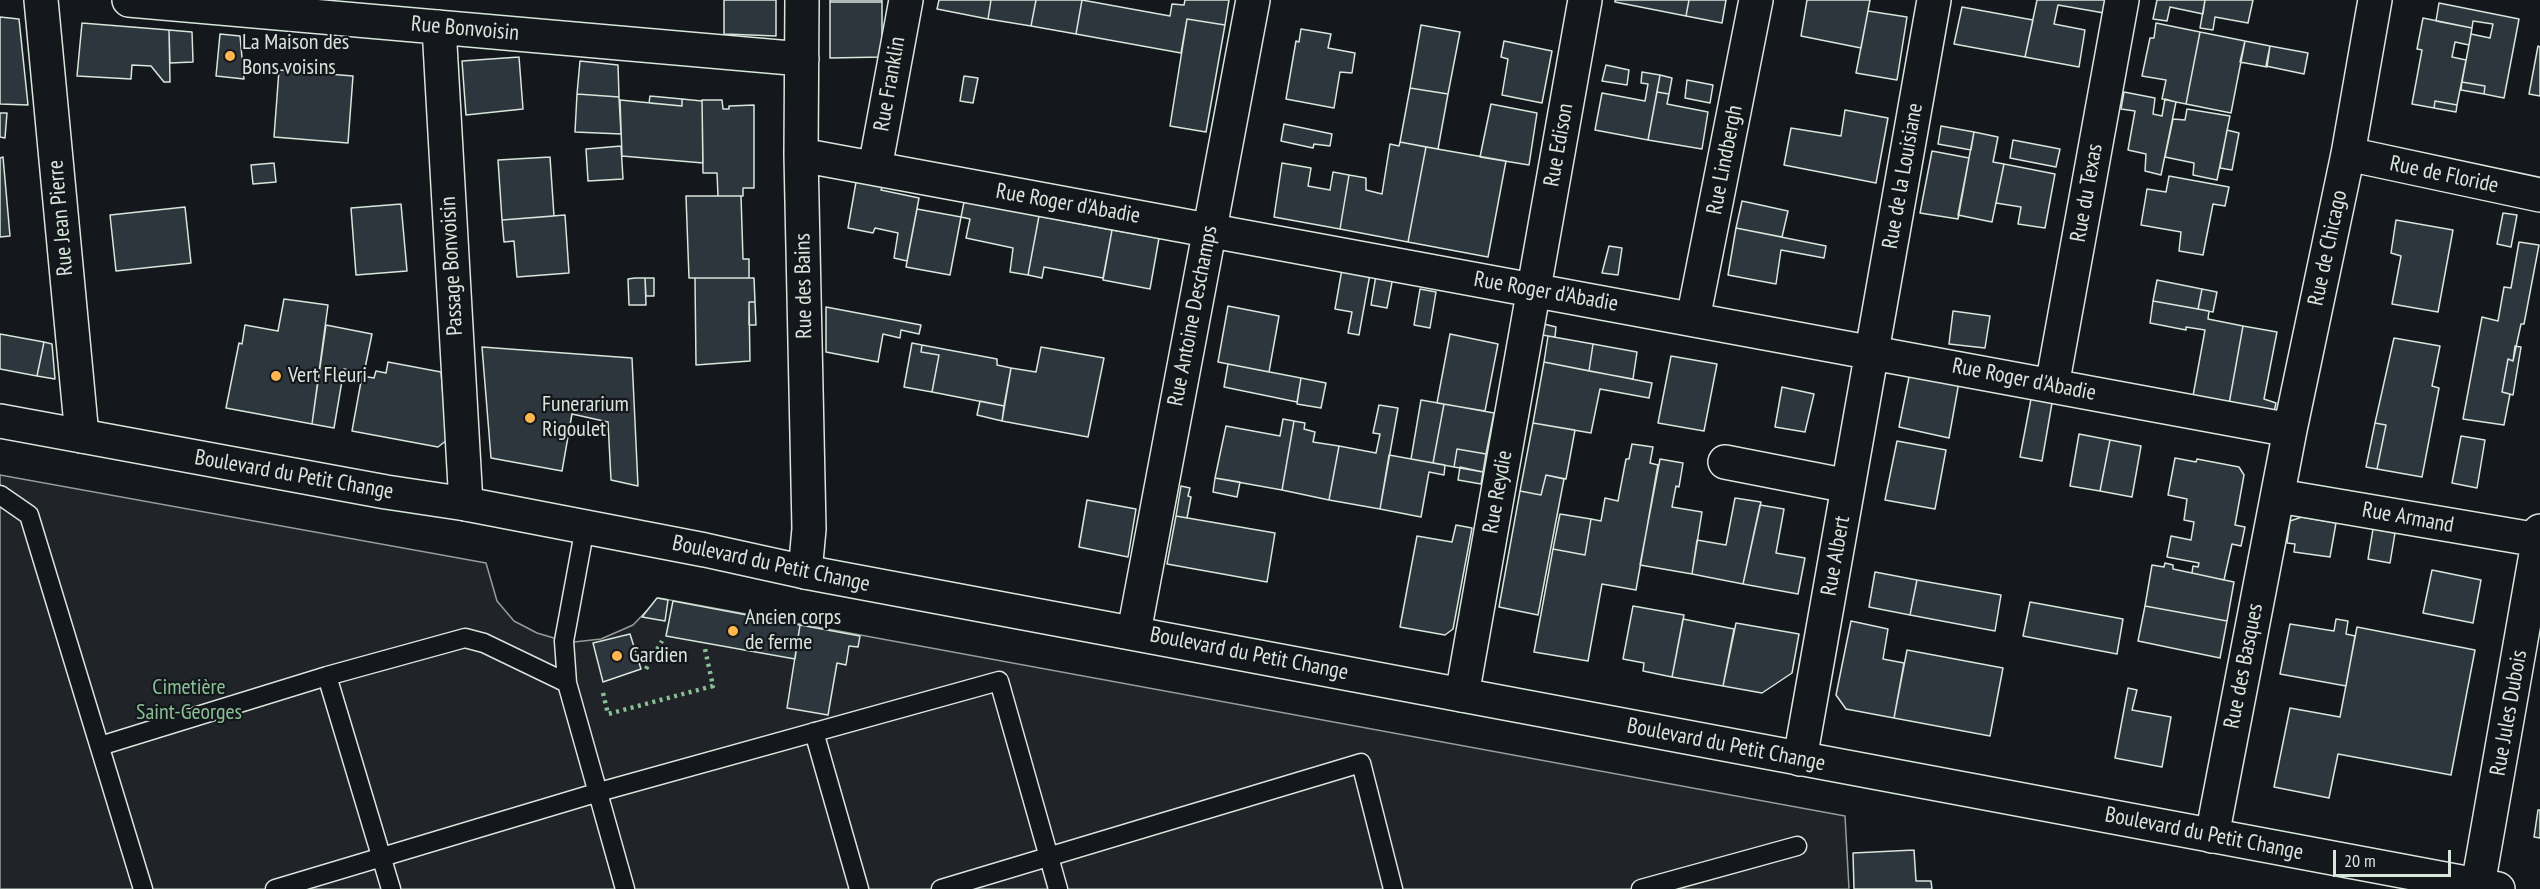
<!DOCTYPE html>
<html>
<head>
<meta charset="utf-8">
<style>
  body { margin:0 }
  #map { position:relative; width:2540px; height:889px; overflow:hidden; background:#14181c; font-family:"PT Sans Narrow",sans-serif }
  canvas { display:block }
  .scale { position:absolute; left:2333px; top:850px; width:118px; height:27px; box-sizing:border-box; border:3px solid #d8e6dc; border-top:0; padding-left:8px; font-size:18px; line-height:21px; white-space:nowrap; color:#d8e6dc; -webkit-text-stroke:4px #14181c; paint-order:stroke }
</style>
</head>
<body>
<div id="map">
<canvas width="2540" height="889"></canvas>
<div class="scale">20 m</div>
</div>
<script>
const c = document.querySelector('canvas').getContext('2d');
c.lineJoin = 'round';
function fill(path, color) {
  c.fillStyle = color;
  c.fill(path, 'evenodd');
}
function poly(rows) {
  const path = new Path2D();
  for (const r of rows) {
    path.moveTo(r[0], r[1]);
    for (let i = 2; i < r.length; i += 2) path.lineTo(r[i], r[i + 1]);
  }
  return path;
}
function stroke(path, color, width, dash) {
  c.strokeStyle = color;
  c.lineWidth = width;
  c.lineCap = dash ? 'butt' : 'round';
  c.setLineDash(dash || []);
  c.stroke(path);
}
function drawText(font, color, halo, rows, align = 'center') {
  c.font = font + ' "PT Sans Narrow",sans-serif';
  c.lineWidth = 4.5;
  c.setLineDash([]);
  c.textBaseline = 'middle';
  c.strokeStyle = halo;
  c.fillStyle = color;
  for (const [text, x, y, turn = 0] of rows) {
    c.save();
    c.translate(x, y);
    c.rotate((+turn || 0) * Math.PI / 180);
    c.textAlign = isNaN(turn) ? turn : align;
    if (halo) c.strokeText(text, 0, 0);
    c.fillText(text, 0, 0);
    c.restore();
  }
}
const green = poly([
  [0,475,486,563,497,601,514,621,537,633,564,641,574,642,601,639,633,625,659,598,1845,816,1849,889,0,889,0,475]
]);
fill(green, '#202428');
stroke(green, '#939e99', 1.5);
const building = poly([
  [724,0,776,0,776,36,724,34,724,0],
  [830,0,882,0,882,2,830,2,830,0],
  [939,0,991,0,988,19,937,9,939,0],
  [991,0,1036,0,1031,26,988,19,991,0],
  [1036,0,1082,0,1076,34,1031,26,1036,0],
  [1082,0,1170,16,1172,4,1184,5,1185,0,1229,0,1225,25,1187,19,1181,53,1076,34,1082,0],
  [1615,0,1689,0,1686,16,1615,2,1615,0],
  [1689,0,1726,0,1722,23,1686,16,1689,0],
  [1807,0,1870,0,1861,48,1801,36,1807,0],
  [2037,0,2106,0,2104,13,2058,5,2054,24,2085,30,2079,67,2025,57,2037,0],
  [2157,0,2205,0,2203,14,2170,7,2167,21,2153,19,2157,0],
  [2205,0,2253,0,2248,23,2215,17,2213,30,2200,28,2205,0],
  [830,2,882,2,882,57,830,58,830,2],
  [2439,3,2519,19,2504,98,2484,94,2485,86,2462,82,2471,34,2490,38,2493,24,2473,21,2472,28,2436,21,2439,3],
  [1962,7,2033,20,2025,57,1954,44,1962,7],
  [1868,11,1907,17,1897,80,1856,73,1868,11],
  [0,17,19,19,28,105,0,104,0,17],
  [2423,18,2472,28,2469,45,2455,42,2452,57,2466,60,2457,105,2435,101,2434,108,2412,104,2422,50,2417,49,2423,18],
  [1187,19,1225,25,1206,132,1170,126,1187,19],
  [82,23,169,30,170,82,164,82,151,66,132,65,131,79,77,76,82,23],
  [2156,23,2200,32,2186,104,2162,99,2166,80,2142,76,2150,38,2154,38,2156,23],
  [1421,25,1460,32,1448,94,1410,88,1421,25],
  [1301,29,1331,34,1328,48,1355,53,1352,73,1340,72,1334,108,1286,99,1296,41,1299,42,1301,29],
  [169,30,192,32,193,62,170,63,169,30],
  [2200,32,2245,41,2231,113,2186,104,2200,32],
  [220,34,240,36,244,79,216,76,220,34],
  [1504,41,1552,51,1542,103,1502,95,1508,59,1501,57,1504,41],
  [2245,41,2270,46,2267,67,2240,62,2245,41],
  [2270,46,2308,53,2304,74,2266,66,2270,46],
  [2538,46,2540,47,2540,96,2529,94,2538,46],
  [519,57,523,109,466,115,462,61,519,57],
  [580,61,618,65,619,97,577,94,580,61],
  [1606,65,1629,70,1627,85,1602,81,1606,65],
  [279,70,353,76,348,143,274,137,279,70],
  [1642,72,1660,75,1648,140,1595,130,1602,93,1645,101,1648,84,1641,83,1642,72],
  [1660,75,1672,78,1669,94,1657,92,1660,75],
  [964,76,978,78,973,103,960,101,964,76],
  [1687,80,1713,85,1710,103,1685,98,1687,80],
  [2462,82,2485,86,2484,94,2461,90,2462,82],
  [1410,88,1448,94,1438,149,1400,142,1410,88],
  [1657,92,1669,94,1667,104,1708,112,1702,149,1648,140,1657,92],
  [2124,92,2155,98,2153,114,2162,116,2165,99,2176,102,2161,175,2145,171,2146,154,2128,150,2135,111,2121,109,2124,92],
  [577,94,619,97,621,134,575,132,577,94],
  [650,96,682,99,682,106,649,103,650,96],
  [682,99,702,101,703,163,622,156,620,100,682,106,682,99],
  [702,100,722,100,723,109,729,109,729,106,754,105,754,188,743,188,743,196,718,196,717,173,703,173,702,100],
  [2435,101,2457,105,2456,112,2434,108,2435,101],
  [1491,104,1537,113,1529,165,1480,157,1491,104],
  [2187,109,2230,116,2217,180,2193,175,2194,163,2165,157,2173,119,2185,120,2187,109],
  [1845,110,1888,118,1876,183,1784,165,1791,128,1841,136,1845,110],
  [0,113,7,113,5,138,0,137,0,113],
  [1284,124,1332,134,1330,146,1314,144,1313,148,1281,141,1284,124],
  [1941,126,1974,132,1971,150,1938,144,1941,126],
  [2227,130,2239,133,2232,170,2220,168,2227,130],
  [1974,132,1998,137,1993,162,2004,164,1992,222,1958,215,1974,132],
  [2013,140,2060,149,2056,167,2010,158,2013,140],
  [1400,142,1426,147,1408,242,1340,229,1349,175,1366,178,1366,190,1382,194,1390,144,1399,146,1400,142],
  [621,146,623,179,588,181,586,149,621,146],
  [1426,147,1506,161,1488,257,1408,242,1426,147],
  [1932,151,1969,158,1958,219,1920,213,1932,151],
  [3,157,10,236,0,237,0,158,3,157],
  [550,157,554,216,502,220,498,160,550,157],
  [274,163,276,182,253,184,251,165,274,163],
  [1282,163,1311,168,1308,186,1330,190,1333,172,1349,175,1340,229,1274,217,1282,163],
  [2004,164,2055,174,2045,228,2018,224,2021,207,1996,203,2004,164],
  [2169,176,2229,187,2225,206,2213,204,2203,255,2179,251,2181,232,2141,225,2147,189,2166,192,2169,176],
  [856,182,882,187,881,190,919,198,907,261,894,258,898,233,875,228,873,233,848,228,856,182],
  [686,196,741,196,743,259,749,259,749,278,689,278,686,196],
  [1742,201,1788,211,1782,237,1736,228,1742,201],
  [964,202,1039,216,1028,275,1010,272,1013,248,966,238,970,219,961,217,964,202],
  [401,204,407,271,356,275,351,208,401,204],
  [185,207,191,263,116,271,110,215,185,207],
  [917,209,961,217,950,275,906,267,917,209],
  [2503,213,2517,215,2511,247,2497,244,2503,213],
  [565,215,569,273,517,277,514,241,504,242,502,220,565,215],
  [1039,216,1112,230,1103,278,1044,267,1042,278,1028,275,1039,216],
  [2396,220,2453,230,2438,312,2392,304,2401,256,2391,253,2396,220],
  [1736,228,1826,246,1824,258,1781,250,1776,284,1728,275,1736,228],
  [1112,230,1159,238,1150,289,1103,280,1112,230],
  [2519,242,2539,245,2524,324,2521,324,2513,361,2508,359,2502,392,2510,394,2504,425,2463,419,2482,317,2498,321,2504,287,2511,288,2519,242],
  [1609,246,1622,248,1618,275,1602,273,1609,246],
  [1342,269,1370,274,1359,335,1348,333,1352,312,1335,309,1342,269],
  [1376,275,1393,277,1387,308,1371,305,1376,275],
  [635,278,645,278,646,305,629,305,628,279,635,278],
  [645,278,654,278,654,296,646,296,645,278],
  [695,278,754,278,755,302,749,302,750,361,696,365,695,278],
  [2157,280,2202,289,2198,309,2153,301,2157,280],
  [1420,289,1436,292,1430,328,1414,325,1420,289],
  [2202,289,2217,292,2213,312,2198,309,2202,289],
  [284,299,328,305,312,424,226,408,239,343,242,344,245,325,278,331,284,299],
  [2153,301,2209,311,2208,319,2243,326,2229,404,2193,396,2205,330,2186,327,2186,330,2150,323,2153,301],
  [749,302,755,302,756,325,749,325,749,302],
  [1228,306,1279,316,1269,372,1218,362,1228,306],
  [826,307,921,325,919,334,901,330,900,338,883,334,878,362,826,352,826,307],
  [1953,311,1990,316,1985,348,1949,344,1953,311],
  [1544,324,1556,327,1555,337,1542,335,1544,324],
  [326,325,372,334,364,373,344,369,334,428,312,424,326,325],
  [2243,326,2277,332,2264,399,2276,403,2274,412,2229,404,2243,326],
  [0,334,44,342,37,376,0,369,0,334],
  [1450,334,1498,344,1485,411,1437,403,1450,334],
  [1548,336,1593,344,1589,371,1544,362,1548,336],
  [2394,338,2440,346,2432,386,2439,388,2422,477,2377,469,2386,425,2375,423,2394,338],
  [44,342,52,344,55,379,37,376,44,342],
  [912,343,922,345,921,352,939,355,932,392,904,387,912,343],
  [1593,344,1637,352,1633,379,1589,371,1593,344],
  [922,345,997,359,997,365,1011,368,1004,406,932,392,939,355,921,352,922,345],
  [2515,346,2521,347,2513,395,2502,392,2508,359,2513,361,2515,346],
  [482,347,632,358,638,486,611,480,608,422,572,414,562,471,491,458,482,347],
  [1041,347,1104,358,1088,437,1002,421,1011,368,1036,372,1041,347],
  [1671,356,1717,364,1704,431,1658,423,1671,356],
  [388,362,441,372,447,440,438,447,352,431,362,376,374,378,376,371,386,373,388,362],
  [1544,362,1652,383,1649,398,1600,389,1591,433,1533,423,1544,362],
  [1228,364,1301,378,1297,402,1224,387,1228,364],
  [1910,372,1959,382,1949,438,1899,427,1910,372],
  [1301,378,1326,383,1321,408,1297,404,1301,378],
  [1782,387,1814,394,1805,432,1775,427,1782,387],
  [2031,399,2052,403,2042,461,2020,457,2031,399],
  [1421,400,1444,404,1433,463,1411,459,1421,400],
  [980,401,1004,406,1002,421,977,415,980,401],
  [1444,404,1494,413,1486,454,1457,449,1454,467,1433,463,1444,404],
  [1379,405,1398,408,1380,509,1329,500,1339,446,1376,453,1380,434,1373,433,1379,405],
  [1283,419,1294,421,1282,490,1215,478,1226,426,1280,436,1283,419],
  [1294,421,1305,423,1304,429,1315,432,1313,442,1339,446,1329,500,1282,490,1294,421],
  [1533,423,1575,430,1566,479,1546,475,1541,495,1520,491,1533,423],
  [2375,423,2386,425,2377,469,2366,467,2375,423],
  [2079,434,2110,440,2100,491,2070,486,2079,434],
  [2461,436,2485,440,2477,488,2452,483,2461,436],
  [2110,440,2141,446,2132,497,2100,491,2110,440],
  [1897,441,1946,450,1935,509,1885,500,1897,441],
  [1632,444,1653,447,1650,463,1658,465,1636,590,1602,584,1588,661,1534,652,1553,549,1585,555,1591,519,1601,521,1605,498,1618,501,1626,459,1629,459,1632,444],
  [1457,449,1486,454,1483,472,1454,467,1457,449],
  [1389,455,1445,465,1444,475,1429,472,1421,517,1380,509,1389,455],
  [2175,458,2196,462,2197,459,2239,467,2244,475,2235,525,2245,527,2241,546,2232,544,2224,580,2192,573,2193,566,2198,567,2199,563,2167,557,2171,536,2191,540,2194,522,2184,520,2187,499,2168,495,2175,458],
  [1660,459,1683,463,1679,487,1676,486,1672,507,1702,512,1692,574,1640,565,1660,459],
  [1460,467,1483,472,1481,484,1458,480,1460,467],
  [1546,475,1564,479,1538,615,1499,607,1520,491,1541,495,1546,475],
  [1215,478,1240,482,1237,497,1213,492,1215,478],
  [1181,486,1190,488,1188,496,1191,497,1187,518,1176,516,1181,486],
  [1735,498,1761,502,1743,584,1692,574,1697,540,1726,545,1735,498],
  [1087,500,1136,509,1128,557,1079,547,1087,500],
  [1760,505,1784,509,1776,553,1805,558,1798,594,1743,584,1760,505],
  [1560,514,1591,519,1585,555,1553,549,1560,514],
  [1176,516,1275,533,1267,582,1167,564,1176,516],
  [2302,517,2336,523,2330,557,2294,552,2295,544,2287,543,2290,521,2302,517],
  [1456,525,1472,528,1453,629,1445,635,1400,627,1417,536,1452,542,1456,525],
  [2373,529,2395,533,2390,563,2368,559,2373,529],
  [2165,563,2173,565,2173,569,2234,582,2227,621,2145,606,2152,565,2164,567,2165,563],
  [2432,570,2481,580,2473,623,2423,613,2432,570],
  [1875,572,1917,580,1910,615,1869,607,1875,572],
  [1917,580,2001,595,1995,631,1910,615,1917,580],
  [657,598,668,600,665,621,642,617,657,598],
  [673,601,800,625,795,659,666,636,673,601],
  [2030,602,2123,619,2117,654,2023,636,2030,602],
  [1633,606,1684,615,1672,677,1643,671,1644,663,1623,659,1633,606],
  [2145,606,2227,621,2220,658,2138,641,2145,606],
  [1683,619,1734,629,1723,686,1672,677,1683,619],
  [2336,619,2348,621,2346,634,2355,636,2346,686,2280,674,2290,624,2334,631,2336,619],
  [1851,621,1888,629,1883,659,1904,663,1894,718,1846,709,1836,695,1851,621],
  [1736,623,1799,634,1792,673,1762,693,1723,686,1736,623],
  [800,625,860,636,858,647,849,646,846,665,837,663,828,715,787,708,800,625],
  [2357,627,2475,650,2451,775,2338,754,2329,798,2274,787,2290,708,2340,717,2357,627],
  [630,634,641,669,603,682,593,643,630,634],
  [1907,650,2003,668,1990,736,1894,718,1907,650],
  [2128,688,2137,690,2132,710,2171,717,2162,767,2115,758,2128,688],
  [2538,810,2540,810,2540,838,2534,837,2538,810],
  [1914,850,1916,881,1931,881,1932,889,1854,889,1853,853,1914,850]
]);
fill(building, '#2c363c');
stroke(building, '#d8e6dc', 1.5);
const lane = poly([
  [0,495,29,515,143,889],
  [585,527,564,641,567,683,625,889],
  [327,676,391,889],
  [814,732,859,889],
  [100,746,327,676,465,638,484,643,567,683],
  [275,889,599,792,999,681,1058,889],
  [941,889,1361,763,1393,889],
  [1641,889,1797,846]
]);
const street = poly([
  [41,0,82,436],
  [129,0,802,59],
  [802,0,801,155,809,529,805,572],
  [439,27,466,504],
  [2348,154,2540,195],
  [801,155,2290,430],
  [875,168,906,0],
  [1693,319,1756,0],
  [2052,386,2122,0],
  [1725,462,1848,486],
  [2279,496,2538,540],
  [1134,632,1253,0],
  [1462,695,1585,0],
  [1800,759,1934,0],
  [2212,836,2290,430,2348,154,2375,0],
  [2478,885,2540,531]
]);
const secondary = poly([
  [0,421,386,492,466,504,705,550,805,572,2498,889]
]);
stroke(lane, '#d8e6dc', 21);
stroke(street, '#d8e6dc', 36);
stroke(secondary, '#d8e6dc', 36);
stroke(lane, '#14181c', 18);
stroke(street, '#14181c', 33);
stroke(secondary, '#14181c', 33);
stroke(poly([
  [646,669,662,641],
  [603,693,608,714,713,686,705,649]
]), '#8ac095', 4.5, [3, 4.5]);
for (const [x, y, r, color] of [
  [230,56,6,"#ffb74d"],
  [276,376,6,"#ffb74d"],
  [530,418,6,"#ffb74d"],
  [733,631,6,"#ffb74d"],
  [617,656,6,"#ffb74d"]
]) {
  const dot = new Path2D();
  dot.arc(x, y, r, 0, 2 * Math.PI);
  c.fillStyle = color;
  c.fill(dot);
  stroke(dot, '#14181c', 2);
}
drawText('22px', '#d8e6dc', '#14181c', [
  ["Rue Bonvoisin",465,29,5],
  ["Rue Franklin",890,84,-80],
  ["Rue Edison",1559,145,-80],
  ["Rue Lindbergh",1725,160,-79],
  ["Rue de Floride",2444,175,12],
  ["Rue de la Louisiane",1903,176,-80],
  ["Rue du Texas",2087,193,-80],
  ["Rue Roger d'Abadie",1068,204,10],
  ["Rue Jean Pierre",61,218,-95],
  ["Rue de Chicago",2328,248,-78],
  ["Passage Bonvoisin",452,266,-93],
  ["Rue des Bains",804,286,-91],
  ["Rue Roger d'Abadie",1546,292,10],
  ["Rue Antoine Deschamps",1193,316,-79],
  ["Rue Roger d'Abadie",2024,380,11],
  ["Boulevard du Petit Change",294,475,10],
  ["Rue Reydie",1498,492,-80],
  ["Rue Armand",2408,518,10],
  ["Rue Albert",1836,556,-80],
  ["Boulevard du Petit Change",771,564,12],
  ["Boulevard du Petit Change",1249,654,11],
  ["Rue des Basques",2244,666,-79],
  ["Rue Jules Dubois",2509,713,-80],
  ["Boulevard du Petit Change",1726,745,11],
  ["Boulevard du Petit Change",2204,834,11]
]);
drawText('22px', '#d8e6dc', '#14181c', [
  ["La Maison des",242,43],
  ["Bons voisins",242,68],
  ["Vert Fleuri",288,376],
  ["Funerarium",542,405],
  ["Rigoulet",542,430],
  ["Ancien corps",745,618],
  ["de ferme",745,643],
  ["Gardien",629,656]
], 'left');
drawText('22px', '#8ac095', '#14181c', [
  ["Cimetière",189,688],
  ["Saint-Georges",189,713]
]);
</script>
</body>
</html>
